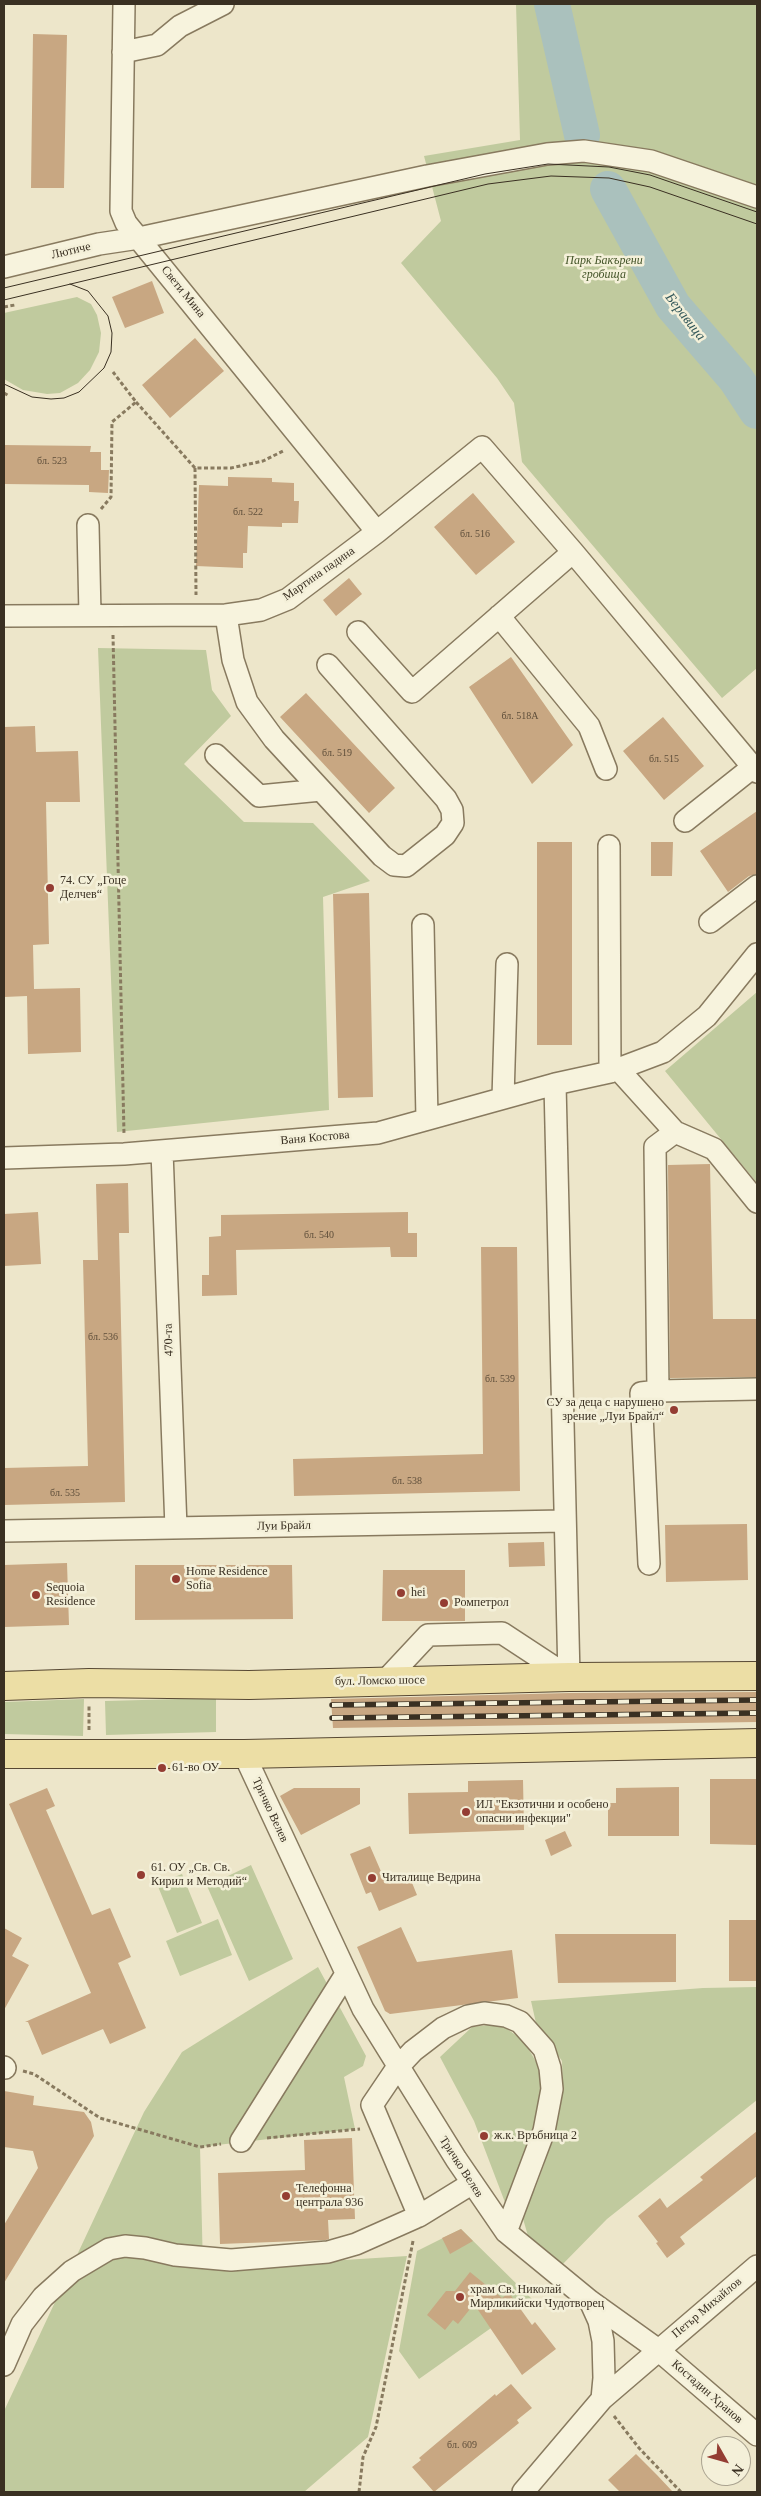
<!DOCTYPE html>
<html>
<head>
<meta charset="utf-8">
<style>
  body { margin:0 }
  #map { position:relative; width:761px; height:2496px; overflow:hidden; background:#ede6ca; font-family:"Times New Roman",serif }
  canvas { display:block }
  .frame { position:absolute; inset:0; border:5px solid #3a3022; pointer-events:none }
  .north { position:absolute; left:701px; top:2436px; width:50px; height:50px; box-sizing:border-box; background:#f4f0d9; border:1px solid #aaa390; border-radius:50%; rotate:128deg; font-size:14px; font-weight:700; line-height:20px; text-align:center; color:#3a3022 }
  .north::after { content:''; display:block; margin:auto; width:18px; height:22px; background:#943d33; clip-path:polygon(50% 0,100% 100%,50% 72%,0 100%) }
</style>
</head>
<body>
<div id="map">
<canvas width="761" height="2496"></canvas>
<div class="frame"></div>
<div class="north">N</div>
</div>
<script>
const c = document.querySelector('canvas').getContext('2d');
c.lineJoin = 'round';
function fill(path, color) {
  c.fillStyle = color;
  c.fill(path, 'evenodd');
}
function poly(rows) {
  const path = new Path2D();
  for (const r of rows) {
    path.moveTo(r[0], r[1]);
    for (let i = 2; i < r.length; i += 2) path.lineTo(r[i], r[i + 1]);
  }
  return path;
}
function stroke(path, color, width, dash) {
  c.strokeStyle = color;
  c.lineWidth = width;
  c.lineCap = dash ? 'butt' : 'round';
  c.setLineDash(dash || []);
  c.stroke(path);
}
function drawText(font, color, halo, rows, align = 'center') {
  c.font = font + ' "Times New Roman",serif';
  c.lineWidth = 5;
  c.setLineDash([]);
  c.textBaseline = 'middle';
  c.strokeStyle = halo;
  c.fillStyle = color;
  for (const [text, x, y, turn = 0] of rows) {
    c.save();
    c.translate(x, y);
    c.rotate((+turn || 0) * Math.PI / 180);
    c.textAlign = isNaN(turn) ? turn : align;
    if (halo) c.strokeText(text, 0, 0);
    c.fillText(text, 0, 0);
    c.restore();
  }
}
fill(poly([
  [516,4,757,4,757,668,722,698,522,462,514,403,497,378,401,263,441,221,424,156,520,140],
  [77,297,91,304,97,315,101,333,99,352,90,370,78,383,60,393,47,394,23,390,4,379,4,313],
  [98,648,206,650,212,690,231,716,184,764,244,822,313,823,370,881,323,897,329,1110,117,1132],
  [757,992,757,1183,665,1071],
  [216,1698,216,1732,106,1735,105,1701],
  [84,1699,83,1736,4,1734,4,1702],
  [251,1865,293,1959,249,1981,207,1886],
  [182,1874,202,1923,177,1933,157,1884],
  [218,1919,232,1955,180,1976,166,1941],
  [318,1967,366,2056,363,2066,344,2077,355,2129,200,2147,203,2269,407,2256,368,2437,304,2492,4,2492,4,2411,144,2112,182,2052],
  [757,1987,757,2100,607,2219,558,2269,533,2253,521,2212,535,2189,544,2165,563,2093,562,2061,536,2023,531,2001,703,1988],
  [488,2025,503,2026,524,2041,539,2067,543,2092,541,2112,506,2205,474,2121,440,2057,472,2027],
  [461,2229,532,2299,419,2379,399,2351,417,2251]
]), '#c0ca9e');
stroke(poly([
  [552,4,582,135],
  [608,189,673,306,736,379,757,411]
]), '#aac1bd', 36);
fill(poly([
  [33,34,67,35,64,188,31,188],
  [152,281,164,313,125,328,112,297],
  [195,338,224,371,170,418,142,385],
  [4,445,91,446,90,452,101,452,101,470,109,470,108,493,89,492,89,485,4,484],
  [228,477,272,478,272,482,294,483,294,501,299,501,298,523,282,523,282,527,248,526,247,553,243,553,243,568,196,566,199,485,228,486],
  [473,493,515,542,476,575,434,527],
  [349,578,362,594,336,616,323,600],
  [511,657,573,745,532,784,469,687],
  [306,693,395,788,369,813,280,717],
  [663,717,704,766,664,800,623,751],
  [35,726,36,752,78,751,80,802,46,802,49,944,33,945,34,989,80,988,81,1052,28,1054,27,996,4,997,4,727],
  [757,811,757,874,749,876,728,892,700,851],
  [537,842,572,842,572,1045,537,1045],
  [651,842,673,842,672,876,651,876],
  [369,893,373,1097,338,1098,333,894],
  [710,1164,713,1319,757,1319,757,1377,670,1378,668,1165],
  [128,1183,129,1233,119,1233,125,1502,4,1505,4,1468,88,1466,83,1260,98,1260,96,1184],
  [38,1212,41,1264,4,1266,4,1214],
  [408,1212,408,1233,417,1233,417,1257,391,1257,390,1247,236,1250,237,1295,202,1296,202,1275,209,1275,209,1237,221,1236,221,1215],
  [481,1247,517,1247,520,1491,294,1496,293,1459,483,1454],
  [747,1524,748,1580,666,1582,665,1525],
  [544,1542,545,1566,509,1567,508,1543],
  [67,1563,69,1625,4,1627,4,1565],
  [135,1565,292,1565,293,1619,135,1620],
  [383,1570,465,1570,465,1621,382,1621],
  [757,1692,757,1722,333,1728,331,1699,569,1693],
  [710,1779,757,1779,757,1845,710,1844],
  [523,1780,524,1830,409,1834,408,1793,468,1792,468,1781],
  [679,1787,679,1836,608,1836,608,1803,616,1803,616,1788],
  [47,1788,55,1806,46,1810,92,1915,110,1908,131,1957,118,1963,146,2028,110,2044,103,2029,42,2055,28,2022,25,2022,91,1993,9,1804],
  [294,1788,360,1788,360,1804,301,1835,280,1796],
  [565,1831,572,1846,551,1856,545,1840],
  [370,1846,386,1883,408,1873,417,1895,379,1911,371,1892,366,1894,350,1854],
  [729,1920,757,1920,757,1981,729,1981],
  [401,1927,417,1962,512,1950,518,1998,390,2014,385,2011,357,1947],
  [4,1928,22,1938,12,1956,29,1965,4,2010],
  [555,1934,676,1934,676,1982,558,1983],
  [4,2091,34,2096,33,2105,84,2112,91,2122,94,2136,4,2283,4,2225,38,2168,33,2151,4,2147],
  [757,2131,757,2176,680,2237,685,2244,667,2258,656,2243,658,2242,638,2216,660,2198,667,2208,703,2180,700,2177],
  [352,2138,355,2219,328,2220,329,2239,326,2240,220,2244,218,2173,305,2170,304,2140],
  [461,2229,473,2241,450,2254,442,2238],
  [470,2272,502,2298,509,2293,532,2325,535,2322,556,2349,522,2375,474,2304,458,2324,453,2320,445,2330,427,2315,446,2291,455,2291],
  [511,2384,532,2408,517,2420,519,2423,434,2492,412,2467,421,2460,419,2458,495,2394,496,2396],
  [636,2454,657,2475,673,2492,620,2492,608,2480]
]), '#c8a782');
const minor = poly([
  [124,4,121,211,126,223,377,532],
  [123,52,157,45,180,26,223,4],
  [4,267,99,244,139,238,427,176,547,154,584,151,651,161,757,197],
  [88,525,90,615],
  [226,615,233,660,247,702,274,739,382,856,394,865,406,866,445,835,453,823,452,810,446,799,328,665],
  [4,616,226,615,261,610,288,599,377,532,482,447,573,552,757,772],
  [499,616,589,726,606,769],
  [358,632,412,692,573,552],
  [216,755,259,796,321,790],
  [685,821,753,767],
  [609,846,610,1072],
  [710,922,757,886],
  [423,925,427,1119],
  [618,1069,675,1132,714,1149,757,1202],
  [555,1084,569,1677],
  [503,1098,507,964],
  [675,1132,655,1147,658,1391,757,1389],
  [162,1151,176,1528],
  [4,1158,124,1154,378,1133,555,1084,610,1072,663,1052,707,1016,757,954],
  [4,1531,564,1521],
  [649,1564,641,1393,658,1391],
  [385,1681,428,1635,502,1633,569,1677],
  [244,1754,363,2009,456,2159,506,2232,590,2301,657,2349,757,2435],
  [4,2067,5,2068],
  [241,2141,346,1974],
  [471,2184,419,2216,372,2105,397,2068,413,2051,443,2028,468,2016,484,2013,506,2016,520,2022,544,2049,550,2068,552,2089,544,2131,506,2232],
  [590,2301,599,2321,603,2341,604,2378,602,2399],
  [4,2365,22,2324,43,2297,72,2271,109,2249,125,2246,145,2248,175,2255,231,2260,328,2252,356,2244,419,2216],
  [523,2492,602,2399,757,2266]
]);
const major = poly([
  [4,1686,89,1683,249,1685,569,1677,757,1676],
  [4,1754,244,1754,757,1743]
]);
stroke(minor, '#887a5f', 24);
stroke(major, '#574833', 30);
stroke(poly([
  [4,307,15,305],
  [4,393,9,396],
  [136,402,195,468,231,468,263,461,285,450],
  [195,468,196,595],
  [101,509,111,497,112,422,136,402,113,372],
  [113,635,124,1134],
  [89,1730,89,1705],
  [23,2071,34,2074,100,2118,200,2147,221,2144],
  [267,2138,360,2129],
  [614,2416,639,2448,681,2492],
  [359,2492,363,2457,376,2427,413,2241]
]), '#887a5f', 3, [4, 2.5]);
stroke(minor, '#f7f3dd', 21);
stroke(major, '#ecdea5', 28);
stroke(poly([
  [4,288,485,174,548,164,609,167,650,175,757,212],
  [4,300,488,184,551,176,609,178,650,187,757,224],
  [4,384,32,397,51,399,64,398,79,392,104,368,111,352,112,333,108,316,88,291,70,284]
]), '#3a3022', 1);
const rail = poly([
  [332,1705,757,1700],
  [332,1718,757,1713]
]);
stroke(rail, '#3a3022', 5.5);
stroke(rail, '#f4f0d9', 4, [11]);
for (const [x, y, r, color] of [
  [50,888,5,"#943d33"],
  [674,1410,5,"#943d33"],
  [176,1579,5,"#943d33"],
  [401,1593,5,"#943d33"],
  [36,1595,5,"#943d33"],
  [444,1603,5,"#943d33"],
  [162,1768,5,"#943d33"],
  [466,1812,5,"#943d33"],
  [141,1875,5,"#943d33"],
  [372,1878,5,"#943d33"],
  [484,2136,5,"#943d33"],
  [286,2196,5,"#943d33"],
  [460,2297,5,"#943d33"]
]) {
  const dot = new Path2D();
  dot.arc(x, y, r, 0, 2 * Math.PI);
  c.fillStyle = color;
  c.fill(dot);
  stroke(dot, '#f4f0d9', 2);
}
drawText('10px', '#5e4e3a', null, [
  ["бл. 523",52,461],
  ["бл. 522",248,512],
  ["бл. 516",475,534],
  ["бл. 518А",520,716],
  ["бл. 519",337,753],
  ["бл. 515",664,759],
  ["бл. 540",319,1235],
  ["бл. 536",103,1337],
  ["бл. 539",500,1379],
  ["бл. 538",407,1481],
  ["бл. 535",65,1493],
  ["бл. 609",462,2445]
]);
drawText('12px', '#3a3022', '#f4f0d9', [
  ["Лютиче",71,251,-13],
  ["Свети Мина",183,292,51],
  ["Мартина падина",319,574,-35],
  ["Ваня Костова",315,1138,-5],
  ["470-та",169,1340,-92],
  ["Луи Брайл",284,1526,-1],
  ["бул. Ломско шосе",380,1681,-1],
  ["Тричко Велев",270,1810,65],
  ["Тричко Велев",461,2167,57],
  ["Петър Михайлов",707,2308,-40],
  ["Костадин Хранов",707,2392,41]
]);
drawText('italic 12px', '#45552a', '#f4f0d9', [
  ["Парк Бакърени",604,261],
  ["гробища",604,275]
]);
drawText('12px', '#3a3022', '#f4f0d9', [
  ["74. СУ „Гоце",60,881],
  ["Делчев“",60,895],
  ["СУ за деца с нарушено",664,1403,"right"],
  ["зрение „Луи Брайл“",664,1417,"right"],
  ["Home Residence",186,1572],
  ["Sofia",186,1586],
  ["Sequoia",46,1588],
  ["Residence",46,1602],
  ["hei",411,1593],
  ["Ромпетрол",454,1603],
  ["61-во ОУ",172,1768],
  ["ИЛ \"Екзотични и особено",476,1805],
  ["опасни инфекции\"",476,1819],
  ["61. ОУ „Св. Св.",151,1868],
  ["Кирил и Методий“",151,1882],
  ["Читалище Ведрина",382,1878],
  ["ж.к. Връбница 2",494,2136],
  ["Телефонна",296,2189],
  ["централа 936",296,2203],
  ["храм Св. Николай",470,2290],
  ["Мирликийски Чудотворец",470,2304]
], 'left');
drawText('italic 14px', '#325759', '#f4f0d9', [
  ["Беравица",685,317,52]
]);
</script>
</body>
</html>
